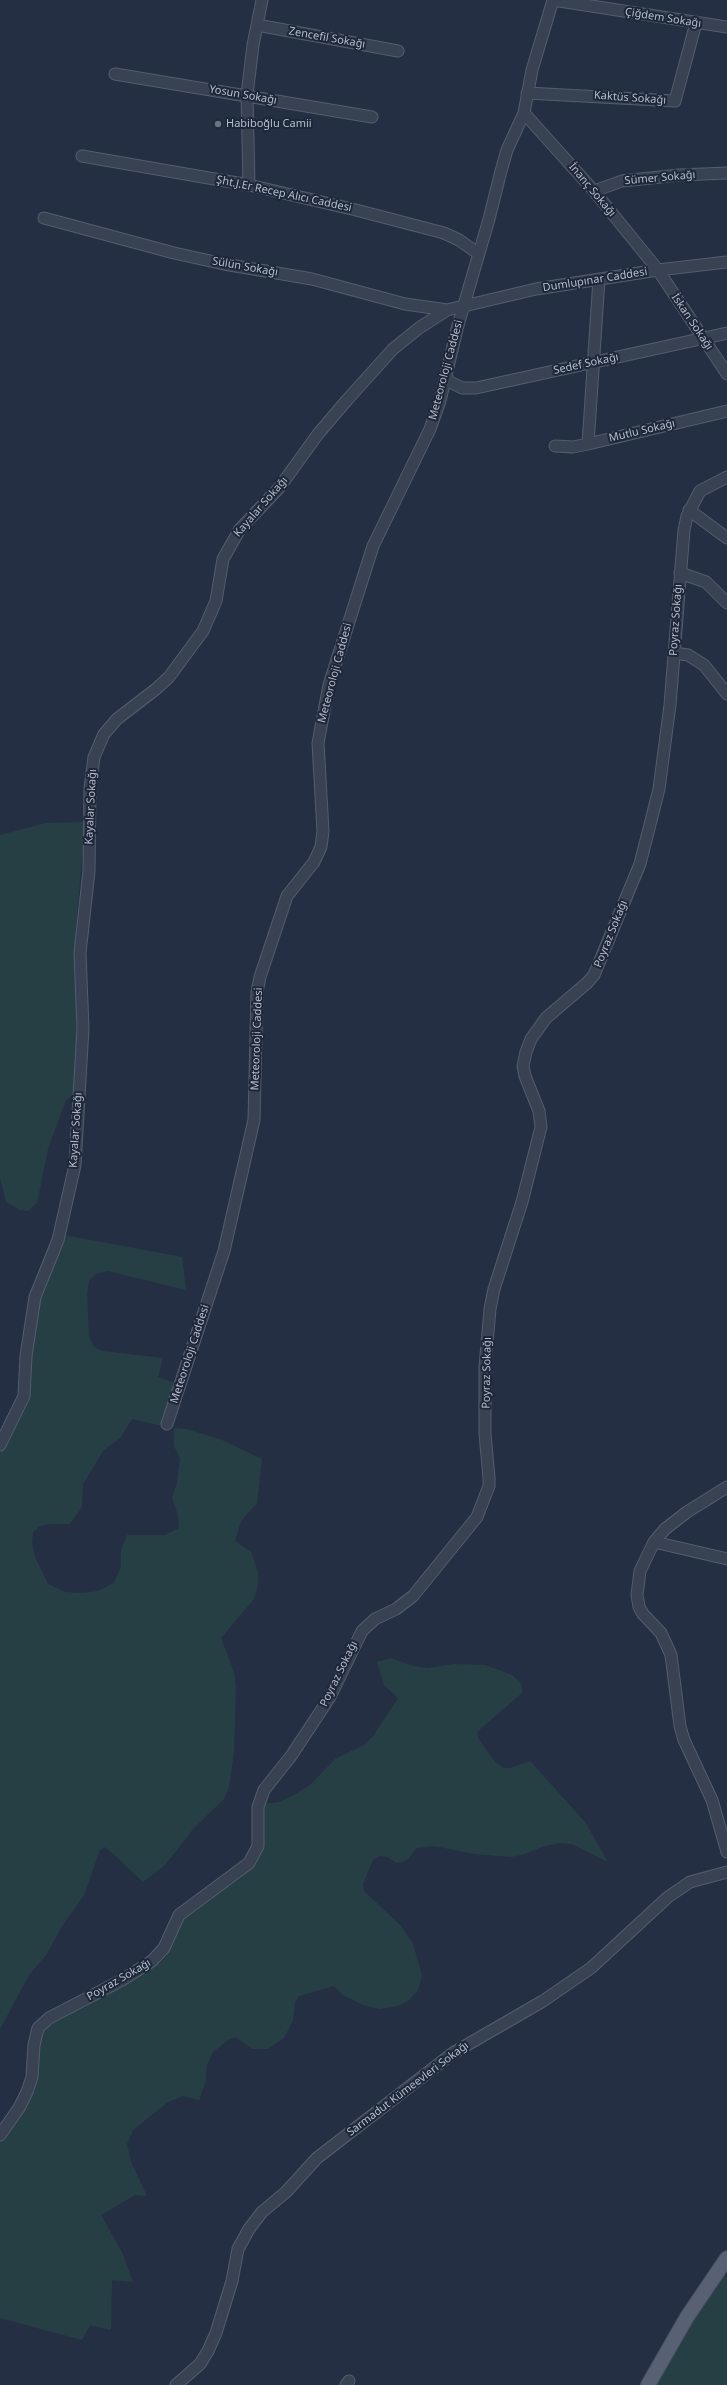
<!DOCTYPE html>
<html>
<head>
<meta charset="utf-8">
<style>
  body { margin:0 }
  canvas { display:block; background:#242f44 }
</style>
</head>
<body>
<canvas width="727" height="2385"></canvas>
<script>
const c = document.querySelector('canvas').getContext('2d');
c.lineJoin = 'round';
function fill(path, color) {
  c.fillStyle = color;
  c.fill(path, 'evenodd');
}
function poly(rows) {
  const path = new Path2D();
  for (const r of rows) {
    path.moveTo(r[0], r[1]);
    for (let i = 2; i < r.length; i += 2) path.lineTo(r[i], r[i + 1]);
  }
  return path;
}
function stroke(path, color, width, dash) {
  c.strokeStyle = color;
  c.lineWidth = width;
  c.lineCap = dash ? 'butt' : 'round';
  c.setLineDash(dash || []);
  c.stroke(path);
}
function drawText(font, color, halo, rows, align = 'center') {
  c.font = font + ' "Noto Sans",sans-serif';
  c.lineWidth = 4;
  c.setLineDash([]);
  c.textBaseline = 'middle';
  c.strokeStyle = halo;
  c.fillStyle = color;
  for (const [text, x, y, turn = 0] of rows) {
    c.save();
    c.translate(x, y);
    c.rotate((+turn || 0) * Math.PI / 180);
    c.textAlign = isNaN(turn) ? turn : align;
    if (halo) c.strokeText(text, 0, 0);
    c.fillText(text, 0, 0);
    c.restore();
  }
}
fill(poly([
  [85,822,76,929,77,1034,75,1095,66,1100,48,1149,37,1203,28,1211,20,1210,6,1202,0,1178,0,835,46,823],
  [64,1235,182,1257,186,1290,108,1271,96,1274,89,1281,87,1293,89,1337,94,1347,102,1351,163,1358,158,1377,178,1384,163,1426,132,1419,121,1437,103,1451,83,1484,82,1507,70,1524,50,1524,40,1526,33,1532,32,1542,35,1557,48,1584,65,1592,83,1593,98,1591,114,1583,121,1567,121,1550,127,1535,165,1535,179,1528,178,1515,172,1498,177,1483,180,1458,174,1446,174,1428,186,1429,220,1439,262,1459,257,1503,241,1521,235,1541,251,1552,258,1572,258,1585,254,1599,221,1638,234,1672,236,1687,234,1751,229,1787,224,1799,194,1828,165,1865,143,1882,109,1850,104,1847,100,1850,84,1895,61,1928,46,1955,29,1975,0,2029,0,1453,29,1398,31,1382,30,1353,35,1317,43,1283],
  [391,1658,413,1666,429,1668,454,1664,485,1665,512,1675,521,1683,523,1692,477,1732,478,1738,495,1762,503,1768,511,1768,530,1761,585,1822,608,1862,572,1844,560,1843,545,1846,521,1855,511,1857,475,1854,434,1846,417,1848,408,1859,402,1862,397,1863,387,1857,379,1856,373,1860,363,1884,364,1891,401,1926,413,1944,422,1975,418,1990,408,2001,398,2006,379,2009,363,2005,343,1995,334,1986,299,1996,295,2002,293,2020,284,2038,268,2049,252,2049,236,2037,228,2040,213,2052,207,2065,206,2080,199,2100,183,2096,168,2102,133,2130,127,2144,131,2162,147,2196,135,2195,101,2215,122,2252,133,2282,112,2280,111,2330,90,2325,82,2340,0,2318,0,2142,5,2136,42,2032,56,2020,143,1974,160,1963,167,1955,184,1915,253,1866,260,1851,262,1804,279,1802,292,1796,310,1785,335,1759,364,1745,374,1735,398,1698,384,1685,377,1662],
  [724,2275,727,2278,727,2385,656,2385,703,2304]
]), '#263f45');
const minor = poly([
  [553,0,727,27],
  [257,25,398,51],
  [115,74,372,117],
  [527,93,675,101,696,23],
  [524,113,594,191,658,270,727,374],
  [82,156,249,185,356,210,444,233,459,240,479,254],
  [249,185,247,95,253,45,262,0],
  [594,191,622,181,679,175,727,173],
  [44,218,174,253,224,264,312,279,405,304,447,310],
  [446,380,462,388,476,388,727,333],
  [588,444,599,279],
  [555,446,573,447,588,444,727,411],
  [689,510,727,538],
  [680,573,706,582,727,603],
  [674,653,688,655,704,665,727,694],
  [167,1424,224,1251,254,1120,257,992,260,977,287,896,314,862,321,847,323,831,318,743,329,685,373,546,430,429,440,401,457,329,489,219,501,171,507,150,524,113,532,70,553,0],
  [0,1445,24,1396,26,1356,35,1297,58,1240,75,1165,83,1028,80,953,89,871,90,788,94,757,104,734,117,719,156,689,169,677,203,631,216,601,223,559,240,529,279,488,318,434,347,400,393,349,419,328,447,310,536,289,658,270,727,262],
  [727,1487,687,1512,665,1529,654,1542,727,1559],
  [654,1542,640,1571,637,1595,639,1607,643,1614,661,1633,671,1655,680,1726,684,1740,712,1800,727,1852],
  [0,2135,19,2108,27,2092,32,2077,34,2045,38,2028,49,2018,122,1980,152,1961,164,1948,179,1915,249,1863,258,1846,258,1807,264,1790,291,1756,330,1697,362,1631,375,1619,396,1609,413,1596,477,1517,489,1486,489,1478,485,1434,485,1367,490,1309,494,1289,522,1202,541,1127,539,1111,525,1076,523,1066,526,1052,531,1039,546,1018,587,983,594,975,640,864,659,789,670,705,684,530,687,516,700,491,727,477],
  [176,2385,200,2364,208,2351,216,2333,232,2281,238,2249,249,2229,262,2212,286,2192,317,2158,453,2053,543,2001,591,1968,668,1897,690,1882,727,1872],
  [346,2385,349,2381]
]);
const major = poly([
  [648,2385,687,2317,727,2258]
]);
stroke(minor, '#545d6e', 13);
stroke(major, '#424b5d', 16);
stroke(minor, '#394253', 11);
stroke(major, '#576173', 14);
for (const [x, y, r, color] of [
  [218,124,4,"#6b7280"]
]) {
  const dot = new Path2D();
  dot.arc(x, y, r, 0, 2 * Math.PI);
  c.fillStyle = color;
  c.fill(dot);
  stroke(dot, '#1d2739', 1.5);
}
drawText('11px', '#b6bdcd', '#1d2739', [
  ["Çiğdem Sokağı",663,18,9],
  ["Zencefil Sokağı",327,38,10],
  ["Yosun Sokağı",243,95,10],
  ["Kaktüs Sokağı",630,98,4],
  ["Sümer Sokağı",660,178,-5],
  ["İnanç Sokağı",592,190,50],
  ["Şht.J.Er Recep Alıcı Caddesi",284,194,12],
  ["Sülün Sokağı",245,267,10],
  ["Dumlupınar Caddesi",595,280,-9],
  ["İskan Sokağı",692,322,56],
  ["Sedef Sokağı",586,364,-12],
  ["Meteoroloji Caddesi",446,370,-75],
  ["Mutlu Sokağı",642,431,-13],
  ["Kayalar Sokağı",261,507,-49],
  ["Poyraz Sokağı",676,620,-86],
  ["Meteoroloji Caddesi",335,673,-75],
  ["Kayalar Sokağı",91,807,-87],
  ["Poyraz Sokağı",611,934,-68],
  ["Meteoroloji Caddesi",257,1039,-88],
  ["Kayalar Sokağı",76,1130,-86],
  ["Meteoroloji Caddesi",190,1354,-72],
  ["Poyraz Sokağı",487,1373,-89],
  ["Poyraz Sokağı",339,1674,-64],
  ["Poyraz Sokağı",119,1980,-30],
  ["Sarmadut Kümeevleri Sokağı",408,2089,-37]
]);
drawText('11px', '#b6bdcd', '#1d2739', [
  ["Habiboğlu Camii",226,124]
], 'left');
</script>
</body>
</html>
